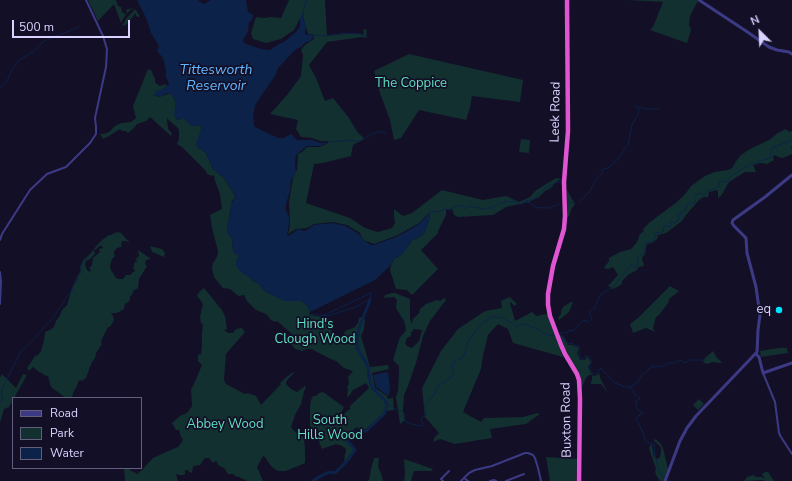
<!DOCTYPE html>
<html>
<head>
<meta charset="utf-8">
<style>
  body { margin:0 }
  #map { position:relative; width:792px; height:481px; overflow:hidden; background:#130f26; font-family:"Nunito Sans",sans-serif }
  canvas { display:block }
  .legend { position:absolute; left:12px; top:397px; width:130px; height:72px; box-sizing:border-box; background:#130f26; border:1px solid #625e7d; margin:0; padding:5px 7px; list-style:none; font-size:12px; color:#d9d4ff }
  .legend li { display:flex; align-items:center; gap:8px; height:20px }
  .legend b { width:20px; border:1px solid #625e7d }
  .north { position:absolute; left:740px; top:12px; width:40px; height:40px; -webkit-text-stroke:3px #130f26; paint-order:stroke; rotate:336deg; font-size:11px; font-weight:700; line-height:16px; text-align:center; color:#d9d4ff }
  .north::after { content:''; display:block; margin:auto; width:14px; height:18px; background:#d9d4ff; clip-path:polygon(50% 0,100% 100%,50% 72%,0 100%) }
  .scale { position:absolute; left:12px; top:20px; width:118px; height:18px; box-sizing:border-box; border:2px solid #d9d4ff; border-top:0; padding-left:5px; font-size:12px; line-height:14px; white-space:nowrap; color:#d9d4ff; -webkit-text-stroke:3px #130f26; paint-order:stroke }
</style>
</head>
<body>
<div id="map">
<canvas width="792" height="481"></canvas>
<ul class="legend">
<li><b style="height:5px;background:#3d3a85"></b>Road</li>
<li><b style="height:11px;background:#12302f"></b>Park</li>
<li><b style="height:11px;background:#0c2248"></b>Water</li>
</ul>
<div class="north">N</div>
<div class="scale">500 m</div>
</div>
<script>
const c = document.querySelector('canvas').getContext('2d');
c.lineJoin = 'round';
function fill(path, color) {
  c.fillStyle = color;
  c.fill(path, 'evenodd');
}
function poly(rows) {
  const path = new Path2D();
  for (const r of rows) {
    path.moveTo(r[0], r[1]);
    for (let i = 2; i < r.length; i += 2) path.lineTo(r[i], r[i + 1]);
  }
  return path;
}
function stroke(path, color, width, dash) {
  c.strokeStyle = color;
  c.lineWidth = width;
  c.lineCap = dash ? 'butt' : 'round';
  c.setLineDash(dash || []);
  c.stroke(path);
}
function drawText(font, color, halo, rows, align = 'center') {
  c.font = font + ' "Nunito Sans",sans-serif';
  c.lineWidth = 3.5;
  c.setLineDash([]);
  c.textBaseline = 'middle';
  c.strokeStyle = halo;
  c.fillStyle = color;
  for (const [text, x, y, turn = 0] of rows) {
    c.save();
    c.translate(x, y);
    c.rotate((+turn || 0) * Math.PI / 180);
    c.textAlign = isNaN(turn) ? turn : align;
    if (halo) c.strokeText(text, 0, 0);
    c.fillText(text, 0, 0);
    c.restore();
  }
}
fill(poly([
  [88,0,116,0,118,6,121,7,122,12,125,14,127,13,126,12,127,9,129,9,133,8,126,14,121,23,114,4,98,21],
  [289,0,325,0,327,36,344,34,364,34,363,29,367,30,366,38,362,37,327,42,309,65,316,78,325,101,333,98,349,118,358,133,363,137,364,139,353,145,351,156,323,163,314,164,306,203,350,218,365,228,378,232,392,228,395,223,394,216,394,209,403,216,412,213,442,190,483,200,506,196,519,202,530,197,535,191,556,178,561,179,556,182,551,188,545,191,539,197,529,202,506,207,493,215,458,217,454,215,452,209,446,209,446,215,438,231,438,233,421,250,438,269,412,295,407,290,396,289,390,270,391,265,394,259,401,255,410,244,412,240,418,238,424,233,426,229,430,217,429,213,419,223,398,235,374,244,366,241,363,239,360,233,347,225,332,222,314,224,307,228,296,229,288,234,290,225,289,202,293,178,297,169,298,154,302,152,307,147,320,147,328,143,328,141,320,141,312,138,301,137,296,129,298,120,270,114,287,95,301,76,303,55,301,50,305,45,314,39,313,34,308,34,303,16,304,11,294,30,281,39,266,43,253,39,251,33,256,17,265,18,269,17,281,18],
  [627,0,697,0,698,1,690,16,689,24,691,30,687,43,650,30,653,27,663,2],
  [135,9,140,16,139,17,138,17,136,16,136,14,135,14,126,25,122,26,126,19],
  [409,54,523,80,520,102,472,96,470,108,466,120,419,110,401,138,394,140,390,120,380,93,374,71],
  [148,69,151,70,155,79,155,82,157,84,160,86,165,84,167,86,161,90,157,91,153,96,155,95,159,97,171,93,176,103,175,109,175,117,178,120,184,118,190,125,193,126,199,125,202,127,201,131,198,140,197,146,198,148,206,153,213,169,224,178,235,196,235,199,232,200,227,231,232,239,233,250,235,254,238,255,239,257,236,260,252,280,259,284,264,291,286,301,301,301,304,302,308,307,310,312,309,314,310,315,322,317,331,322,331,329,333,335,336,334,338,342,344,341,344,334,345,331,353,328,355,327,358,323,359,318,362,317,365,319,364,329,361,336,370,367,388,365,389,369,372,373,375,388,387,396,388,399,393,398,394,410,384,411,383,414,366,429,359,430,357,427,353,430,353,432,348,434,346,440,350,444,350,445,354,450,344,462,345,454,346,452,346,449,342,446,336,444,322,449,315,432,310,426,310,406,311,400,313,396,316,396,319,393,323,392,326,394,344,407,340,415,341,417,342,417,346,412,351,408,349,407,369,388,366,383,353,390,349,396,347,397,348,389,347,387,349,384,348,377,353,371,344,368,336,361,333,360,311,349,307,349,302,351,295,349,291,344,300,343,301,342,292,334,277,321,275,322,271,320,266,314,256,310,247,301,244,295,239,296,236,294,230,289,223,288,218,282,214,277,212,269,213,263,217,257,218,251,212,228,210,215,222,209,220,194,215,181,214,175,212,176,207,174,206,171,182,147,177,144,179,139,179,131,178,128,172,123,167,118,167,122,168,127,168,129,172,133,171,136,150,117,146,121,137,124,134,128,128,133,126,131,122,131,120,129,109,136,103,139,100,134,104,134,109,132,115,126,121,123,131,122,135,119,136,118,133,106],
  [786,129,789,132,792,131,792,146,791,147,792,149,792,154,783,158,778,157,775,155,773,157,774,160,767,164,760,163,753,165,756,172,745,172,729,182,721,196,718,198,718,192,717,190,709,192,708,197,704,197,700,199,686,215,682,221,666,233,658,235,657,239,652,243,647,244,645,254,642,258,644,266,639,267,637,270,628,275,622,281,622,284,617,287,613,289,608,286,618,275,613,267,608,269,604,268,609,261,609,258,620,252,631,249,637,242,640,234,644,231,643,229,650,222,677,202,686,193,691,186,705,176,715,172,728,170,732,168,737,160,741,155,750,149,769,140,778,133],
  [521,139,530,140,529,153,519,152],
  [567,190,575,204,572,208,570,213,570,215,567,218],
  [117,232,121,233,130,243,126,241,122,241,121,247,117,248,114,251,114,253,115,256,112,259,110,266,111,270,116,278,119,279,123,279,126,275,130,275,133,272,135,271,135,270,133,269,134,265,135,262,137,262,137,261,135,260,139,256,138,250,151,259,146,260,145,264,147,266,139,279,138,288,133,291,132,295,130,296,130,300,126,304,125,303,124,309,117,313,112,313,111,314,113,316,114,320,113,322,112,323,111,326,107,328,107,329,101,341,102,344,96,353,95,358,92,362,90,367,89,368,89,370,86,378,82,381,80,380,78,382,78,384,73,393,73,394,72,397,66,398,52,388,50,384,48,376,44,375,42,373,39,372,33,367,29,371,27,368,35,356,38,355,41,351,44,341,45,332,50,330,54,327,56,321,59,317,62,310,67,305,72,288,77,280,78,275,81,270,80,268,83,260,90,254,93,250,94,251,95,254,90,259,86,261,85,264,87,270,90,272,91,270,89,268,92,265,93,258,100,252,99,249,103,248,102,246,99,246,96,250,94,249,97,245,102,240,109,235,111,235],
  [150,246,162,249,165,253,164,257,152,252],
  [670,286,679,291,669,299,668,303,659,315,656,317,654,324,653,329,655,332,646,328,633,333,630,324,639,317],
  [204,288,222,310,225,316,227,329,224,330,228,333,233,333,236,329,242,328,245,332,226,354,224,380,226,384,245,394,248,393,256,396,261,405,281,384,280,383,283,380,293,372,294,373,288,379,286,382,286,384,291,389,297,392,305,386,306,387,304,392,301,404,295,415,291,427,293,430,304,438,305,450,305,463,286,471,278,471,273,468,268,462,266,458,263,456,262,458,257,467,263,481,247,481,239,477,235,476,233,474,228,474,224,468,218,465,217,462,215,461,213,463,209,458,205,458,200,465,193,466,192,473,189,472,188,470,185,470,185,474,183,475,179,475,176,474,178,481,125,481,124,468,129,468,130,470,137,474,142,470,153,458,166,452,178,447,182,442,183,439,181,437,179,430,176,430,172,423,180,416,187,413,192,406,191,389,193,386,202,365,198,361,198,355,201,354,202,345,202,333,203,324,201,323,200,317,203,304,201,301,197,296,199,292],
  [392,293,395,293,410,299,410,319,412,324,413,319,419,313,420,309,426,304,437,300,440,301,445,298,446,300,430,321,423,336,416,363,408,386,404,395,403,411,405,420,400,424,396,397,398,391,399,371,399,366,393,360,399,340,401,336,405,332,406,329,404,321,396,308,397,300,394,297,384,298,385,295],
  [413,329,422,330,419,341,412,348,407,346,405,343,407,338,411,336,411,332,413,331],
  [510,297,517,304,514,306,511,302,510,303,515,321,532,312,536,316,547,314,563,357,513,343,508,329,498,324,488,335,483,356,481,369,463,412,481,422,484,418,523,417,537,413,540,414,526,424,490,429,492,438,455,444,440,439,433,442,434,438,439,433,425,417,422,388,441,351,458,329,485,311,502,308,501,301],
  [571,302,573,302,569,312,563,317,559,320,558,318,561,314,561,311,563,307],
  [559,335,563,337,568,345,572,345,576,347,579,347,577,353,580,360,585,360,587,357,589,359,591,362,588,367,592,375,594,376,597,375,599,373,600,378,608,393,601,384,591,384,591,382,592,380,592,375,589,375,586,378,581,389,580,375,569,358],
  [779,348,787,348,788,353,761,357,760,352,760,351],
  [713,351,717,358,722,362,720,363,713,362,707,364,703,362,705,358],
  [2,374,16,388,23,374,27,375,14,398,13,398,13,400,9,407,4,409,0,423,0,378],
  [699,399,704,404,698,410,693,405],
  [655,439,661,444,663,448,667,465,667,467,669,468,663,481,660,481,656,475,655,471,656,469,649,448,651,444,652,446,654,457,657,459,660,457,661,452,661,448,660,446,654,441,654,440],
  [546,457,577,459,576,481,550,481],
  [374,458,379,458,378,466,382,476,383,481,368,481,369,480,371,469],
  [404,459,433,469,432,471,414,471,411,481,404,481,405,475],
  [765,472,768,472,774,481,765,481,762,480,744,481,747,477,753,475,756,477,762,477,765,479,762,474]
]), '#12302f');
fill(poly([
  [137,0,198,0,200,2,204,4,211,0,246,0,248,12,252,14,253,16,252,20,249,22,248,31,245,37,243,40,243,41,246,44,261,49,270,50,279,44,284,42,296,32,300,26,300,18,304,10,303,16,306,27,305,34,307,35,312,34,313,38,310,41,305,43,301,47,296,49,278,68,275,76,257,102,255,106,253,117,254,125,255,127,278,138,284,138,291,134,297,140,312,140,320,143,328,142,321,146,307,146,296,155,295,162,296,172,291,181,290,191,286,204,286,210,289,217,289,224,287,236,288,236,299,229,304,231,307,230,314,225,332,223,346,226,359,234,365,241,371,245,374,245,396,237,411,229,420,223,429,214,430,217,426,229,424,233,418,238,412,240,406,250,401,255,394,259,389,267,375,280,310,312,306,305,301,301,283,301,273,295,264,291,259,284,245,275,238,269,236,265,236,260,239,257,238,255,235,254,233,250,232,239,227,231,227,228,229,218,230,216,231,202,235,199,236,197,224,178,213,169,206,153,198,148,197,146,196,143,201,131,202,127,199,125,191,126,184,118,178,120,175,117,174,113,176,103,171,93,165,94,160,97,155,95,153,96,157,91,163,89,169,84,166,77,166,70,163,58,157,51,159,46,151,33,147,20],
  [387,372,388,373,389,379,390,388,389,395,387,395,376,387,373,375]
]), '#0c2248');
stroke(poly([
  [303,10,307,0],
  [312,36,318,35,325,36,344,33,360,34,368,37],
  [0,87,2,86,8,79,11,72,19,60,33,52,44,41,79,27],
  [639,107,646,109,659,109],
  [328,142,351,140,356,141,360,141,372,134,379,132,384,132,386,134],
  [579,201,585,197,591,189,595,181,602,173,603,169,608,168,617,160,628,145,632,125,639,112,638,107,634,106],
  [570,203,575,203],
  [559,204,555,206,552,206,551,208,542,208,541,207,539,208,535,207,533,205,526,201,534,199,544,189,557,182,562,181,562,179],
  [430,214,430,212,432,211,438,212,445,209,449,210,456,206,462,206,465,209,468,206,478,208,479,207,480,209,483,209,486,208,492,208,497,204,499,204,500,203,503,203,506,201,511,202,514,201,515,204,521,204,526,201],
  [370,299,371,293],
  [311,314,327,316,353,308,369,300],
  [322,316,371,293],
  [50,322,72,290,76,278,80,273,81,273,81,265,87,258],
  [560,334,563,332,567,333,570,330,573,331,583,320,589,322,592,318,589,311,594,309,601,294,613,287,631,265,636,268,638,262,637,258,644,253,646,243,651,242,655,238,656,233,663,232,664,226,670,227,671,222,675,223,679,220,678,214,685,211,688,203,695,203,696,198,694,196,700,193,704,195,708,191,719,187,719,181,726,182,734,174,751,164,770,158,772,148,792,140],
  [560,334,564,337,567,343,569,344,572,343,575,346,577,345,579,346,579,355,581,359,583,359,586,356,588,356,592,361,590,365,590,368,592,373,595,374,597,373,601,368,602,369,605,373,609,376,611,380,615,383,626,387,630,387,638,382,642,374,645,373,651,367,663,366,668,363,675,363,681,360,685,363,690,360,704,360],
  [629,387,634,391,634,394,640,398,639,400,636,400,636,405,637,409,643,413,638,416,636,419,642,430,646,442,654,444,655,456,660,474,664,477],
  [0,403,3,397,1,393,3,387,20,353,22,350,29,344,48,323],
  [387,404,391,406,395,409,402,411,404,413,404,420,406,422,411,424,421,426,423,424,421,419,422,417,426,415,425,405,434,395,437,387,454,375,452,365,454,362,463,357,469,340,482,323,492,317,497,317,503,318,517,327,522,324,525,324,539,330,549,336,552,336,555,335],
  [669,480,669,481]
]), '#0c2248', 1);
stroke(poly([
  [313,481,319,477,329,472,335,473,347,461,355,450,347,440,348,435,356,432,366,431,384,414,386,410,387,404,384,399,374,390,372,387,370,382,368,367,357,347,357,338,361,323,370,300]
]), '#0c2248', 3);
stroke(poly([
  [0,240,2,234,30,190,47,174,66,167,90,143,96,134,96,127,95,118,106,67,107,49,103,36,86,0],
  [0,272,1,281,0,304],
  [763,373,775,402,779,433,781,437,792,454],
  [464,478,468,481],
  [443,481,441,479,449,471],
  [461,481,469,473,475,470,492,466,525,453,528,453,533,455,535,458,538,468,541,481],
  [490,481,494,480,496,481],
  [506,481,524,474]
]), '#3d3a85', 2);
stroke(poly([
  [699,0,746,31,769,47,777,50,789,52,792,54],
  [756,354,759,357,763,373,792,363],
  [665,481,680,441,687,428,696,416,757,352,758,330,760,315,756,287,747,253,746,238,734,226,732,223,733,220,765,197,792,175]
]), '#3d3a85', 3);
stroke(poly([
  [567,0,568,131,564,182,565,216,564,229,553,266,548,294,548,305,550,316,561,345,565,354,577,374,579,380,580,399,579,481]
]), '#e055d1', 4.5);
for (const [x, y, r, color] of [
  [779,310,4,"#00e5ff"]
]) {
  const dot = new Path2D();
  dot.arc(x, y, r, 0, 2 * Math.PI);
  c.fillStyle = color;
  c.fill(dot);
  stroke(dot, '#130f26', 1.5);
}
drawText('13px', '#5fe0c0', '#130f26', [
  ["The Coppice",411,84],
  ["Hind's",315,325],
  ["Clough Wood",315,340],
  ["South",330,421],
  ["Hills Wood",330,436],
  ["Abbey Wood",225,425]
]);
drawText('13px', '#d9d4ff', '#130f26', [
  ["Leek Road",556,112,-89],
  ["Buxton Road",567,420,-91]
]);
drawText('13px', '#d9d4ff', '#130f26', [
  ["eq",771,310]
], 'right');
drawText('italic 14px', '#62b6ff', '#130f26', [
  ["Tittesworth",216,71],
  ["Reservoir",216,87]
]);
</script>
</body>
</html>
